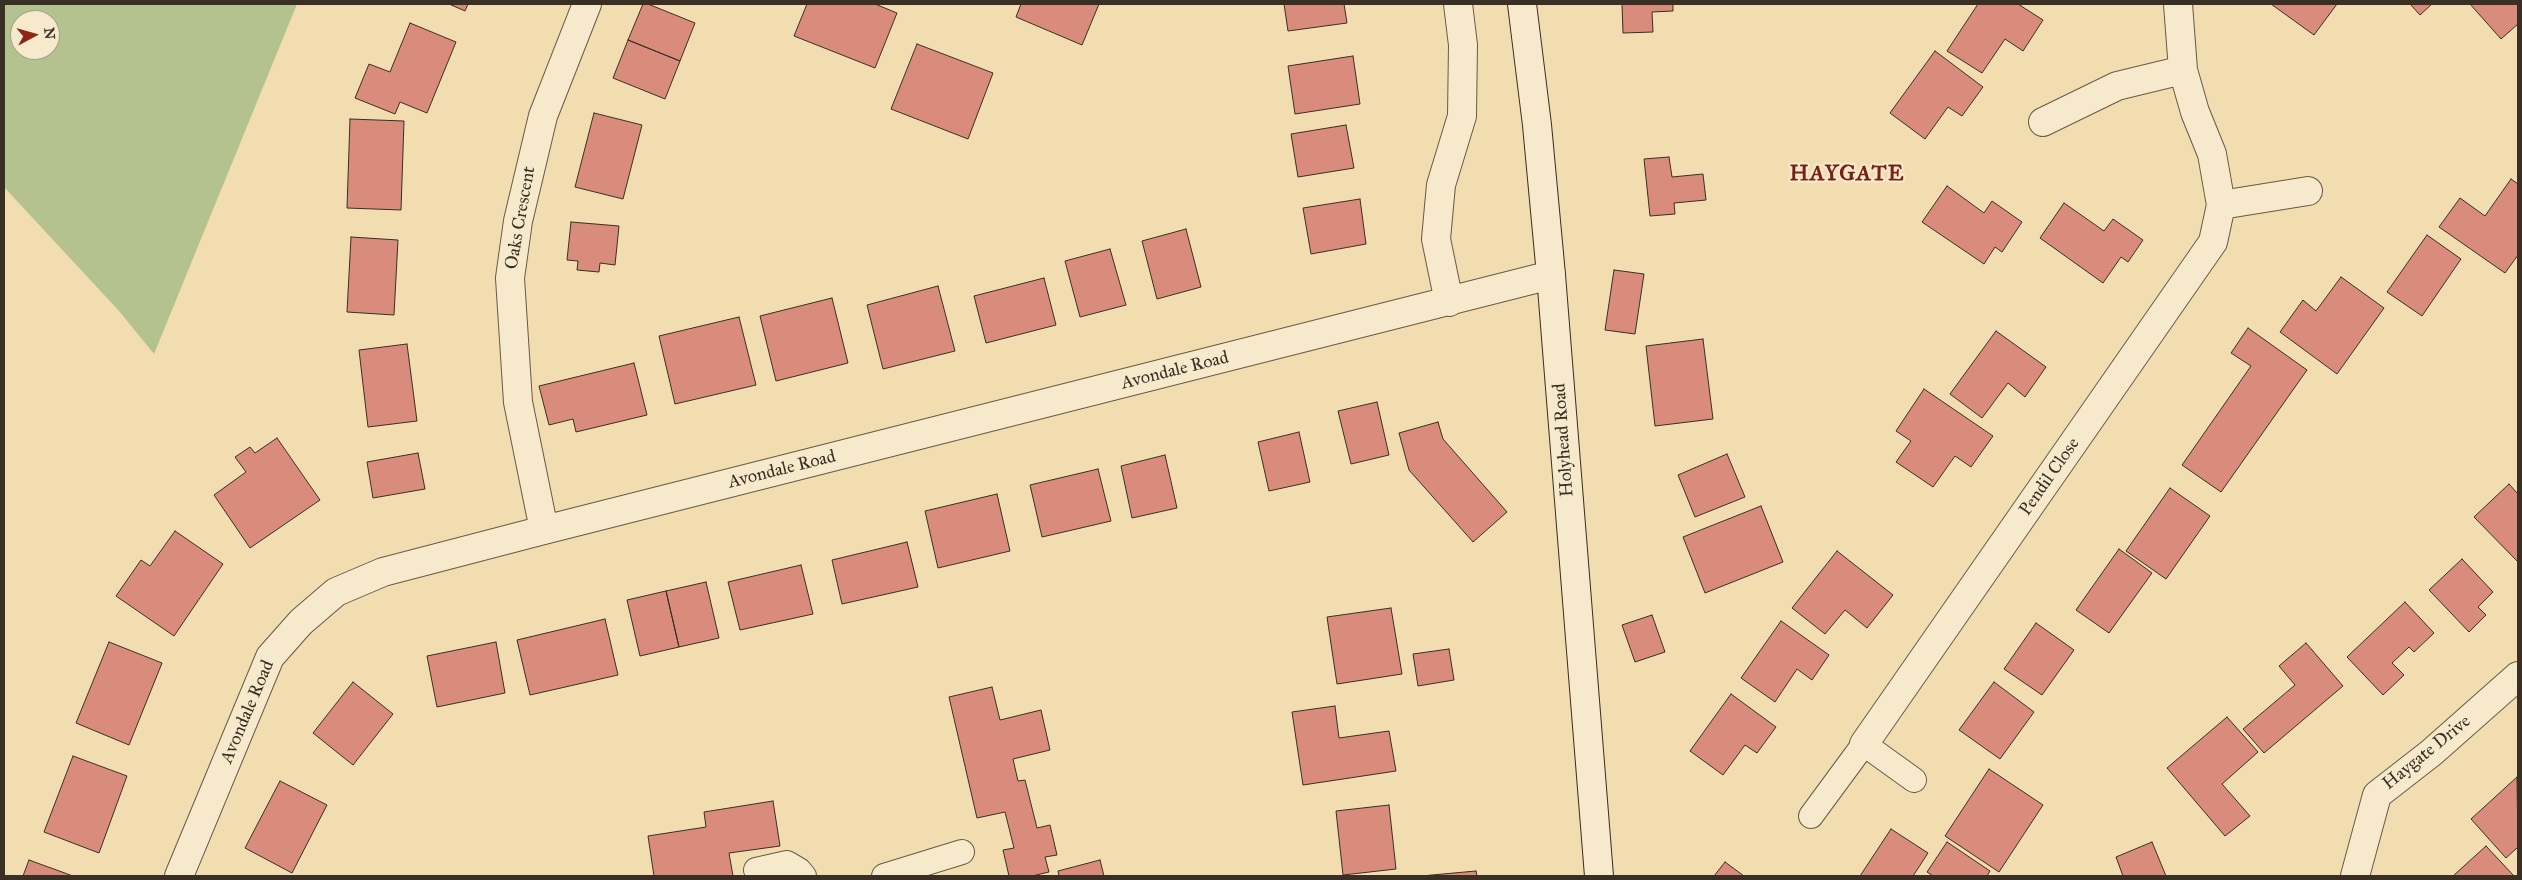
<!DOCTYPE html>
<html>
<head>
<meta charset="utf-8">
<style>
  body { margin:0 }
  #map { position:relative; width:2522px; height:880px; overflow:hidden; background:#f1ddb0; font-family:"IM FELL Great Primer",serif }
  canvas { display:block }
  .frame { position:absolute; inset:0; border:5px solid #392f24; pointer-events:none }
  .north { position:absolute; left:10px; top:10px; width:50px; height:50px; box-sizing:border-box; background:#f6e9cc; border:1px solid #aa9f89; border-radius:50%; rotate:84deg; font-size:14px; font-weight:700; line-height:20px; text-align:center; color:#392f24 }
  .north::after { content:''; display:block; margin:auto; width:18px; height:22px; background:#8f2418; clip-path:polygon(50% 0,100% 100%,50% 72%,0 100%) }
</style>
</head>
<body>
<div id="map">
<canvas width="2522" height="880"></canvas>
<div class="frame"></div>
<div class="north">N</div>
</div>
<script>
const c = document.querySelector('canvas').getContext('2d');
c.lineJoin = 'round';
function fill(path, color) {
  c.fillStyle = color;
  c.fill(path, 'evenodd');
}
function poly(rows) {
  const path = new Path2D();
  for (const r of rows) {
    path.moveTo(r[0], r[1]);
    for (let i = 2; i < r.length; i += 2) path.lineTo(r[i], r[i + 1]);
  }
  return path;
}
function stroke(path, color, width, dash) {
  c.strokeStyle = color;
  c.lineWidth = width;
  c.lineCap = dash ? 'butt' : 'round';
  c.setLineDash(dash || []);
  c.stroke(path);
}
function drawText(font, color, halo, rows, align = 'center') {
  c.font = font + ' "IM FELL Great Primer",serif';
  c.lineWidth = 4.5;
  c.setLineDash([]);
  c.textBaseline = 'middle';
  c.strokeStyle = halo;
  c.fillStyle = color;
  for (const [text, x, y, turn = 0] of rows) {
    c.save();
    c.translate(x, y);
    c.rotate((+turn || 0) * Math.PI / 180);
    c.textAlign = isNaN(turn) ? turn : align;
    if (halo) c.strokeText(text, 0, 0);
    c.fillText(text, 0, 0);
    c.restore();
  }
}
fill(poly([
  [4,4,297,4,154,354,119,311,4,187],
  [20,20,50,20,50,50,20,50]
]), '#b4c290');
const building = poly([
  [449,4,468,4,465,11,449,4],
  [643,4,648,4,695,23,680,61,628,40,643,4],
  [807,4,875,4,897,13,875,68,794,36,807,4],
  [1021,4,1099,4,1082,45,1016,17,1021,4],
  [1284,4,1344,4,1347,23,1288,31,1284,4],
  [1622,4,1673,4,1673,11,1652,12,1653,32,1623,33,1622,4],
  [1978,4,2018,4,2043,20,2023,51,2005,39,1982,73,1947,51,1978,4],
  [2271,4,2337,4,2314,35,2271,4],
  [2410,4,2432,4,2420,15,2410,4],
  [2470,4,2518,4,2518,24,2501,39,2470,4],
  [410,23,456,42,427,113,400,102,395,114,355,98,369,64,390,72,410,23],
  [628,40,680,61,665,99,613,78,628,40],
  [917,44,993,73,968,139,891,109,917,44],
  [1935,51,1983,87,1962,116,1948,107,1925,139,1890,113,1935,51],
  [1353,56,1360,104,1295,114,1288,66,1353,56],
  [594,113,642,125,623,199,575,187,594,113],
  [350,119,404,121,401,210,347,208,350,119],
  [1346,125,1354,168,1298,177,1291,134,1346,125],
  [1669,157,1672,177,1703,174,1706,200,1674,203,1675,214,1650,216,1644,159,1669,157],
  [2511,179,2518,184,2518,255,2505,273,2439,227,2460,198,2485,216,2511,179],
  [1947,186,1984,213,1992,201,2022,222,2002,252,1995,247,1984,264,1922,222,1947,186],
  [1360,199,1366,244,1311,254,1303,208,1360,199],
  [2064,203,2104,231,2113,219,2143,240,2128,262,2121,257,2103,283,2040,238,2064,203],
  [571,222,619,226,615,265,600,263,599,272,577,270,578,261,567,260,571,222],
  [1186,229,1201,287,1157,299,1142,241,1186,229],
  [2427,235,2461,259,2422,316,2387,292,2427,235],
  [351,237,398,240,394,315,347,312,351,237],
  [1110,249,1126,305,1080,317,1065,261,1110,249],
  [1614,270,1644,274,1635,334,1605,330,1614,270],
  [2341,277,2384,308,2337,374,2280,332,2303,300,2316,311,2341,277],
  [1044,278,1056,325,986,343,974,296,1044,278],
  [938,286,955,351,883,369,867,305,938,286],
  [832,298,848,363,776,381,760,316,832,298],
  [739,317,756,385,675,404,659,336,739,317],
  [2248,328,2307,370,2221,492,2182,465,2251,366,2231,353,2248,328],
  [1996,331,2046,367,2025,397,2008,383,1982,418,1950,394,1996,331],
  [1703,339,1713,419,1655,426,1646,346,1703,339],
  [407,344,417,421,368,427,359,350,407,344],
  [634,363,647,415,576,432,573,419,549,425,539,386,634,363],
  [1924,389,1993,436,1971,467,1955,456,1933,487,1896,462,1911,441,1896,431,1924,389],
  [1377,402,1389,455,1351,464,1338,411,1377,402],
  [1438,422,1443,439,1507,512,1473,542,1409,470,1399,433,1438,422],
  [1299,432,1310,482,1269,491,1258,442,1299,432],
  [277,438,320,500,250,548,214,495,246,472,235,457,250,447,255,453,277,438],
  [418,453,425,489,373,498,367,462,418,453],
  [1727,454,1745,497,1695,517,1678,475,1727,454],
  [1165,455,1177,508,1132,518,1121,466,1165,455],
  [1098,469,1111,521,1042,537,1030,485,1098,469],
  [2509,484,2518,494,2518,562,2474,517,2509,484],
  [2170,488,2210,516,2166,579,2126,551,2170,488],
  [997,494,1010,551,938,568,925,511,997,494],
  [1761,506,1783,562,1705,593,1683,537,1761,506],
  [175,531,223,564,174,636,116,596,141,560,150,566,175,531],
  [907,542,918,587,842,604,832,560,907,542],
  [2119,549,2152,573,2109,633,2076,610,2119,549],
  [1837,551,1893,595,1867,628,1845,610,1825,634,1792,608,1837,551],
  [2462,559,2493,592,2478,607,2486,615,2469,632,2429,590,2462,559],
  [801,565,813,614,740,630,728,582,801,565],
  [706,582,719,638,679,647,666,591,706,582],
  [666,591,679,647,640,656,627,600,666,591],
  [2405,602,2434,633,2414,652,2409,647,2392,663,2404,675,2383,695,2347,657,2405,602],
  [1391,608,1402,674,1337,684,1327,617,1391,608],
  [1652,615,1665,652,1635,662,1622,625,1652,615],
  [605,619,618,675,530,695,517,640,605,619],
  [1781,621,1829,655,1812,680,1797,669,1775,702,1741,678,1781,621],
  [2036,623,2074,650,2042,695,2004,669,2036,623],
  [109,642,162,663,129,745,76,723,109,642],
  [496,642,505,693,437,707,427,656,496,642],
  [2306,643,2343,686,2264,753,2243,729,2295,685,2279,666,2306,643],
  [1449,649,1454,680,1418,686,1413,654,1449,649],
  [353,682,393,714,353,765,313,733,353,682],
  [1994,682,2034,712,2000,759,1959,730,1994,682],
  [992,687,1000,720,1041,710,1050,750,1013,759,1018,781,1025,780,1037,828,1050,825,1057,855,1045,857,1049,872,1032,876,1009,876,1003,850,1014,848,1005,812,977,818,949,697,992,687],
  [1731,694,1776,727,1757,753,1745,745,1723,775,1690,751,1731,694],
  [1335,706,1339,738,1389,731,1396,771,1303,785,1292,712,1335,706],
  [2227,717,2258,752,2222,784,2250,816,2225,836,2167,768,2227,717],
  [73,756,127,776,99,853,44,832,73,756],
  [1989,769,2043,805,1999,872,1945,836,1989,769],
  [2517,777,2518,847,2506,858,2471,819,2517,777],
  [280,781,327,805,292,873,245,848,280,781],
  [773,801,780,846,729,853,733,876,654,876,648,836,706,827,704,812,773,801],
  [1389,805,1396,869,1343,875,1336,811,1389,805],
  [1891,829,1928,853,1913,876,1860,876,1891,829],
  [1947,842,1990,871,1987,876,1933,876,1927,872,1947,842],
  [2152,842,2166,876,2123,876,2116,857,2152,842],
  [2486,846,2514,876,2453,876,2486,846],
  [29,860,73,876,23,876,29,860],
  [1100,860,1104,876,1059,876,1058,871,1100,860],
  [1725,862,1744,876,1714,876,1725,862],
  [1476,871,1477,876,1421,876,1476,871]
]);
fill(building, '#d98c7b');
stroke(building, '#392f24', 1);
const service = poly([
  [1811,816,1864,744,1914,780],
  [756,870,787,863,799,870,804,876],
  [884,876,962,852]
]);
const minor = poly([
  [2043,122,2117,86,2183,70],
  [2221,205,2308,191],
  [1449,302,1436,239,1441,185,1462,116,1463,45,1458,4],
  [544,530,518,402,510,278,518,221,543,116,587,4],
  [1864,744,2213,242,2221,205,2212,154,2195,112,2183,70,2178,4],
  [179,876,270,657,301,622,336,592,383,572,544,530,1551,275],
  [2355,876,2377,795,2431,753,2518,676]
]);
const secondary = poly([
  [1522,4,1537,125,1551,275,1599,876]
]);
stroke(service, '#675a47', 26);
stroke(minor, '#675a47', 30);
stroke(secondary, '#392f24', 30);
stroke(service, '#f6e9cc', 24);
stroke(minor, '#f6e9cc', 28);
stroke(secondary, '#f6e9cc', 28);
drawText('18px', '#392f24', '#f6e9cc', [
  ["Oaks Crescent",521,218,-80],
  ["Avondale Road",1175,371,-14],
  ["Holyhead Road",1564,440,-94],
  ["Avondale Road",782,470,-14],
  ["Pendil Close",2050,477,-55],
  ["Avondale Road",248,712,-67],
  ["Haygate Drive",2427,753,-39]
]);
c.letterSpacing = '1px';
drawText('bold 22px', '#7a1f14', '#f6e9cc', [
  ["HAYGATE",1847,175]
]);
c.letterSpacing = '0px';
</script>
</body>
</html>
